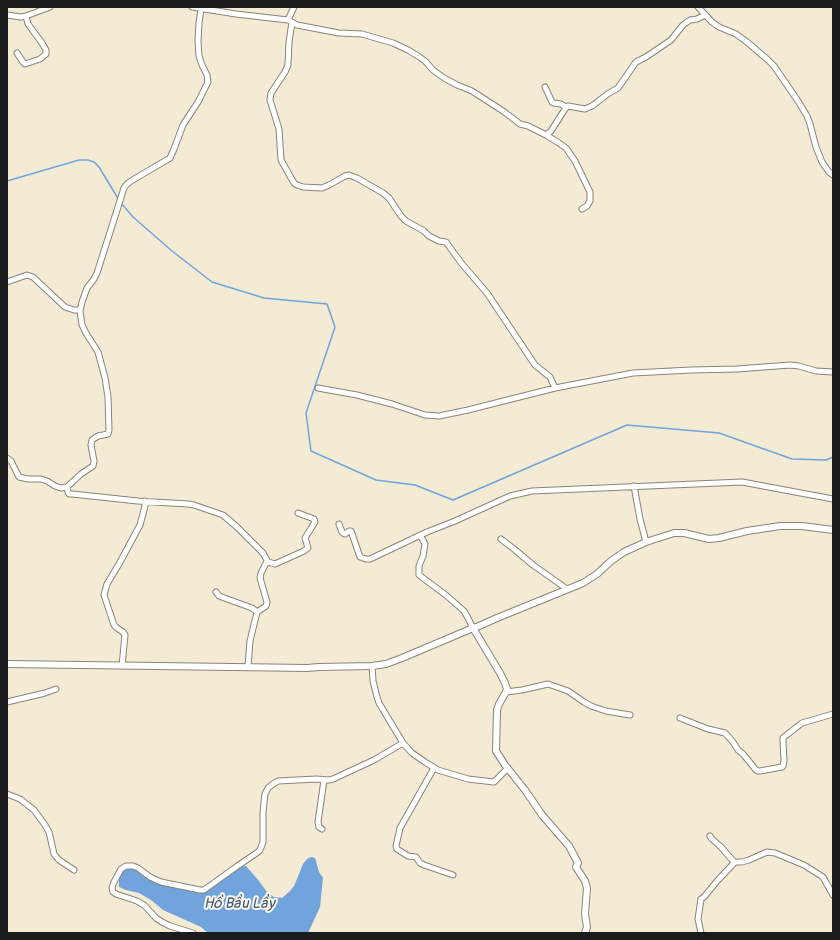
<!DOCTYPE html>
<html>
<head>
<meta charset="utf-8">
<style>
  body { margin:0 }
  #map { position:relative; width:840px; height:940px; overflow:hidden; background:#f4ebd4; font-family:Pangolin,sans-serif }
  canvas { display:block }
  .frame { position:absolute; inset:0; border:8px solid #1c1c1c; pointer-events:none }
</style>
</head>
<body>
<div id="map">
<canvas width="840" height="940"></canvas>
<div class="frame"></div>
</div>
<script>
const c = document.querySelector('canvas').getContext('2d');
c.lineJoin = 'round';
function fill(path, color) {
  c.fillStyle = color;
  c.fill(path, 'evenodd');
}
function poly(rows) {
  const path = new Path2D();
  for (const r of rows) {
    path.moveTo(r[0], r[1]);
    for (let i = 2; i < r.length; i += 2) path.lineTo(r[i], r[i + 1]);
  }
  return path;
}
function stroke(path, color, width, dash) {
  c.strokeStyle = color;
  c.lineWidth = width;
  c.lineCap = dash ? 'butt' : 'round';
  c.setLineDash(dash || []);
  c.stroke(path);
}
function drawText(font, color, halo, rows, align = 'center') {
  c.font = font + ' Pangolin,sans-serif';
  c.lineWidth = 4;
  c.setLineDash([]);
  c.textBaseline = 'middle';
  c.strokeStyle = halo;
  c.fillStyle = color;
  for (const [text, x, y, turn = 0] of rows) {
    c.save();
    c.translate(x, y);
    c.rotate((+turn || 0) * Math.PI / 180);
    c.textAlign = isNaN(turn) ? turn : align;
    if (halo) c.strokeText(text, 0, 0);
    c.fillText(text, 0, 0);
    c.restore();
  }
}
fill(poly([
  [311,857,315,858,319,872,323,878,320,907,308,933,208,933,201,927,163,910,151,900,139,893,126,890,119,887,119,880,122,870,130,867,137,870,145,877,153,881,206,891,211,889,233,871,240,867,246,866,259,881,267,892,274,897,282,898,290,891,294,886,299,874,303,864,307,859]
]), '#71a4dd');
stroke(poly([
  [7,181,79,160,88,160,94,162,99,167,119,200],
  [121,203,133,217,172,251,212,282,264,298,327,304,335,327,306,413,311,451,376,480,415,485,453,500,627,425,719,433,792,459,826,460,833,457]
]), '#71a4dd', 1.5);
const minor = poly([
  [192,7,236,14,288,20,297,25,339,33,362,34,393,43,408,50,418,56,425,61,433,70,444,78,457,85,472,91,503,111,520,124,528,126,546,135,559,143,566,148,575,161,590,192,590,201,587,206,582,209],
  [698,7,712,22,719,27,736,34,747,42,768,60,774,66,798,101,807,116,810,124,816,147,822,162,829,172,833,175],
  [201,9,199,23,198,41,199,56,202,65,207,75,208,82,198,102,183,125,174,149,170,158,131,181,127,184,124,188,97,273,94,279,87,288,82,302,80,311,82,325,86,333,98,352,105,378,108,397,109,430,108,434,98,436,92,440,91,445,94,461,93,466,81,474,67,487,68,492,69,494,72,494,138,501,188,504,194,505,223,515,237,527,263,553,268,562],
  [7,15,21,17,26,16,50,7],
  [288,20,294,7],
  [292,22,289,42,288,65,285,72,271,93,270,100,279,129,281,160,294,183,297,185,303,187,322,188,329,185,345,176,349,175,357,178,383,193,389,198,401,216,406,221,424,231,429,236,439,241,446,242,462,264,487,293,535,365,550,377,555,388],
  [17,53,23,62,25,64,40,59,46,54,46,50,42,43,28,24,26,16],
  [545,87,552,102,554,103,561,104,566,107],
  [546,135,551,131,565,109,568,106,585,109,592,106,609,93,618,88,636,62,646,57,671,40,683,25,690,20,697,19,705,15],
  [7,282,27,275,33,277,65,307,74,310,80,310],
  [318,388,357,395,392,404,425,415,439,416,468,410,555,388,633,373,691,370,737,369,790,365,799,366,816,371,833,372],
  [7,458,11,461,19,477,28,479,41,479,47,481,55,486,61,488,67,487],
  [634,486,640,519,646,542],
  [339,524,342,532,343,533,345,534,349,531,351,531,360,557,366,559,370,559,427,532,455,521,510,496,532,491,742,482,833,499],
  [420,535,425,544,423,556,419,566,419,575,447,596,464,611,468,618,473,628],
  [501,539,514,549,533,565,567,589],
  [216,592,219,596,252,608,257,612],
  [122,666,125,635,123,632,117,628,114,625,104,595,107,584,119,564,140,525,145,506,145,501],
  [248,666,250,641,257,612,266,606,267,602,260,578,261,573,266,563,268,562,275,564,304,551,308,548,305,538,315,522,314,519,298,513],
  [372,666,373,681,377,697,379,703,403,743,412,753,425,762,438,770,468,779,494,782,508,768],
  [506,692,522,690,548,684,568,691,584,702,591,706,606,711,630,715],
  [7,702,45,693,56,689],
  [680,718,708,729,725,733,733,742,738,750,743,754,756,770,758,771,760,771,782,767,783,766,784,761,783,741,783,738,784,737,802,723,833,714],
  [434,768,400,828,396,846,397,849,408,856,416,857,420,863,424,865,453,875],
  [7,794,20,799,34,810,45,825,49,832,54,854,59,860,74,870],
  [322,829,319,827,318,822,324,780],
  [710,836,712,839,721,847,734,862,742,862,749,860,767,852,775,853,804,865,823,877,833,895],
  [193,933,170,926,162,922,156,918,144,905,137,901,116,894,113,892,112,888,114,882,121,869,126,866,133,866,138,868,150,877,161,882,200,890,204,890,236,867,258,852,260,850,263,842,263,812,265,794,268,788,273,784,278,781,316,779,329,780,333,779,374,760,403,743],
  [701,933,698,919,701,899,704,897,718,880,735,862]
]);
const tertiary = poly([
  [473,628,500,673,505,683,507,689,506,692,499,704,497,710,496,751,505,765,525,790,542,815,569,846,577,861,578,863,576,867,585,881,587,888,585,914,587,927,585,933],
  [7,664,307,668,319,667,372,666,386,664,402,658,473,628,479,626,497,618,583,583,597,574,611,561,624,552,646,542,674,533,684,533,709,539,719,538,747,531,780,526,802,526,833,530]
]);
stroke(minor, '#888478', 7);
stroke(tertiary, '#888478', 8);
stroke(minor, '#fff', 5);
stroke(tertiary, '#fff', 6);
drawText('italic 15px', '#425973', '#fbf7ec', [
  ["Hồ Bầu Lầy",239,904]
]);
</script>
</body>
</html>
